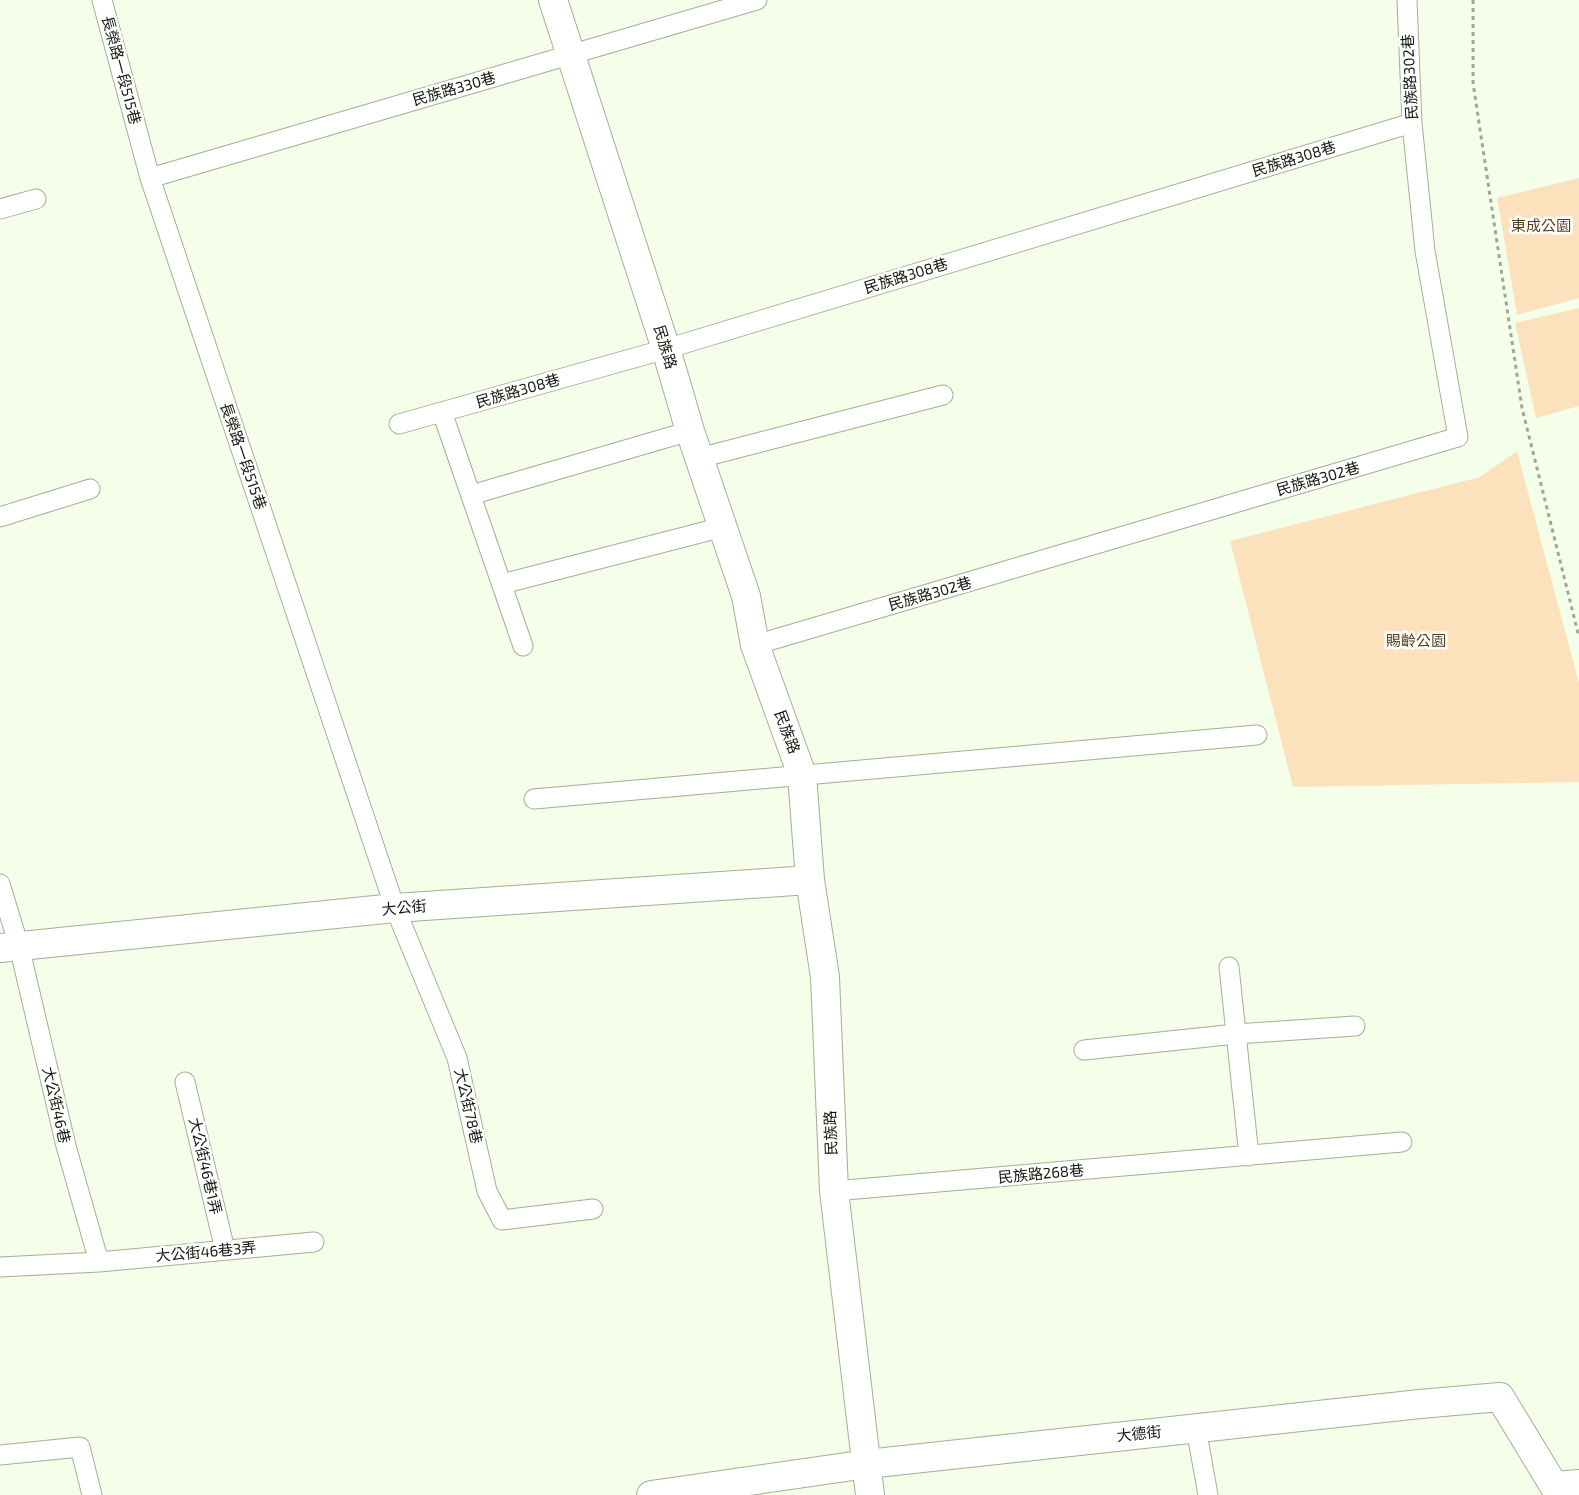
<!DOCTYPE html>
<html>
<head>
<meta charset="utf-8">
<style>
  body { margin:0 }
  canvas { display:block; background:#f5fee9 }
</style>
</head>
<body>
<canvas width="1579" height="1495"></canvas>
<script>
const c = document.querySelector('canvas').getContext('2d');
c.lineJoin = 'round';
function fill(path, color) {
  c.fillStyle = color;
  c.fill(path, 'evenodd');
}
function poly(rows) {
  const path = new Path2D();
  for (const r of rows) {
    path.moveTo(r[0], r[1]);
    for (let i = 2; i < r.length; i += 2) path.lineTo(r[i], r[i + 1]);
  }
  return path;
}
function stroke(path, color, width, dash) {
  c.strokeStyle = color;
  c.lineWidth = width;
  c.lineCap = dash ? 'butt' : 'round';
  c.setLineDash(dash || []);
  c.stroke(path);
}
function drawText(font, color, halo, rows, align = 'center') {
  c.font = font + ' "Exo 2","Noto Sans TC",sans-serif';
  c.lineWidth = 5;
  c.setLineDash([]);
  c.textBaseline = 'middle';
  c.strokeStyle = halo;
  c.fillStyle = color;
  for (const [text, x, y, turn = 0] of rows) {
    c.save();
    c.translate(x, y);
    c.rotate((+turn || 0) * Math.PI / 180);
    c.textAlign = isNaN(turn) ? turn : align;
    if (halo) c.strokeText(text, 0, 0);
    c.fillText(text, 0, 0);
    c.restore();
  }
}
fill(poly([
  [1579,178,1579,298,1517,315,1497,198],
  [1579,308,1579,406,1536,418,1515,323],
  [1517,451,1579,683,1579,782,1293,787,1230,541,1480,477]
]), '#fbe2bc');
const service = poly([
  [102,0,150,178,395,908,457,1058,487,1191,502,1220,593,1209],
  [150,178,757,0],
  [0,209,36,199],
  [442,412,523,646],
  [399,424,666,349,1412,123],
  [699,458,943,395],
  [471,495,690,431],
  [0,517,90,489],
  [502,584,723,527],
  [755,645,1458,437,1425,251,1412,123,1407,0],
  [534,799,1257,735],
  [0,884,19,946,66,1146,99,1262],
  [1229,967,1249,1156],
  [1084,1050,1236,1034,1355,1026],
  [185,1082,225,1250],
  [834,1191,1402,1142],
  [0,1267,99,1262,314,1242],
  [1196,1428,1208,1495],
  [0,1455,80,1447,92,1495]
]);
const minor = poly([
  [553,0,666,349,690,431,746,596,755,645,802,775,810,880,825,977,834,1191,870,1495],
  [0,948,395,908,810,880],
  [651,1495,867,1464,1420,1404,1500,1397,1554,1486,1579,1484]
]);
stroke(service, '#a4ae95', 21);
stroke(minor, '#a4ae95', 30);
stroke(poly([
  [1473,0,1473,83,1522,408,1579,637]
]), '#a0a796', 3, [4, 4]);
stroke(service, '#fff', 19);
stroke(minor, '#fff', 28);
drawText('15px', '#13160d', '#fff', [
  ["長榮路一段515巷",121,70,75],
  ["民族路302巷",1410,77,-93],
  ["民族路330巷",454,89,-16],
  ["民族路308巷",1294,159,-17],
  ["民族路308巷",906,276,-17],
  ["民族路",665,347,73],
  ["民族路308巷",518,391,-16],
  ["長榮路一段515巷",243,456,71],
  ["民族路302巷",1318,479,-16],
  ["民族路302巷",930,594,-16],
  ["民族路",787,732,70],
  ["大公街",404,908,-5],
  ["大公街46巷",56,1105,77],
  ["大公街78巷",468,1106,77],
  ["民族路",831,1133,-92],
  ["大公街46巷1弄",205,1166,77],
  ["民族路268巷",1041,1174,-5],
  ["大公街46巷3弄",206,1252,-5],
  ["大德街",1139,1434,-6]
]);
drawText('15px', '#543e18', '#fff', [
  ["東成公園",1541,226],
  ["賜齡公園",1416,641]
]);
</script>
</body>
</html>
